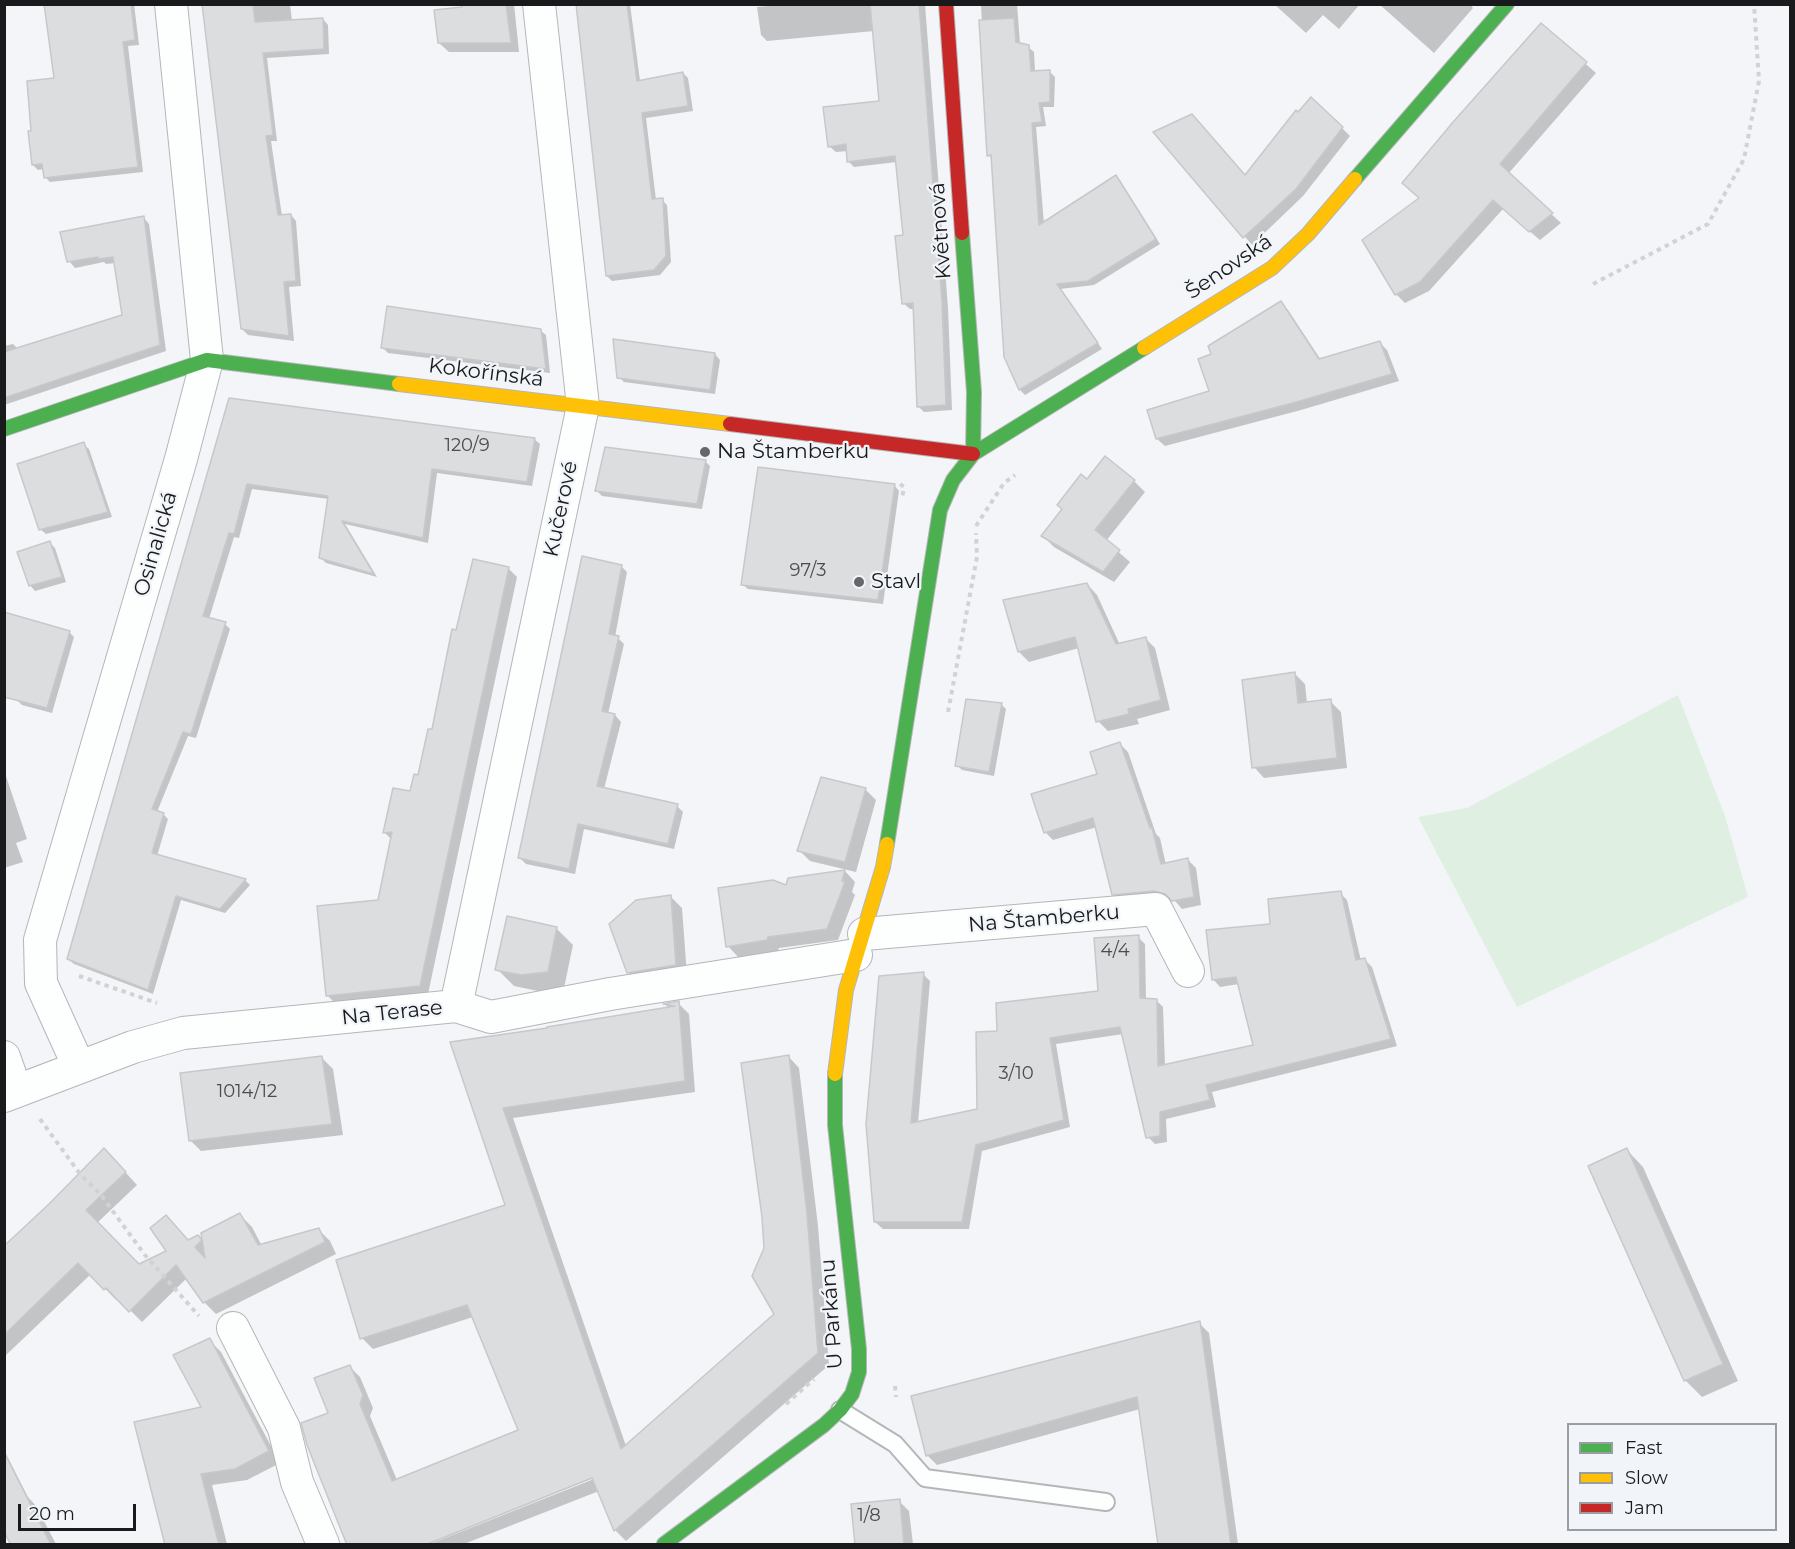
<!DOCTYPE html>
<html>
<head>
<meta charset="utf-8">
<style>
  body { margin:0 }
  #map { position:relative; width:1795px; height:1549px; overflow:hidden; background:#f3f5f8; font-family:Montserrat,sans-serif }
  canvas { display:block }
  .frame { position:absolute; inset:0; border:6px solid #191a1c; pointer-events:none }
  .legend { position:absolute; left:1567px; top:1423px; width:210px; height:108px; box-sizing:border-box; background:#f1f5fa; border:2px solid #9b9da1; margin:0; padding:8px 10px; list-style:none; font-size:18px; color:#191a1c }
  .legend li { display:flex; align-items:center; gap:12px; height:30px }
  .legend b { width:30px; border:2px solid #9b9da1 }
  .scale { position:absolute; left:18px; top:1504px; width:118px; height:27px; box-sizing:border-box; border:3px solid #191a1c; border-top:0; padding-left:8px; font-size:18px; line-height:21px; white-space:nowrap; color:#191a1c; -webkit-text-stroke:4px #f1f5fa; paint-order:stroke }
</style>
</head>
<body>
<div id="map">
<canvas width="1795" height="1549"></canvas>
<div class="frame"></div>
<ul class="legend">
<li><b style="height:8px;background:#4caf50"></b>Fast</li>
<li><b style="height:8px;background:#ffc107"></b>Slow</li>
<li><b style="height:8px;background:#c62828"></b>Jam</li>
</ul>
<div class="scale">20 m</div>
</div>
<script>
const c = document.querySelector('canvas').getContext('2d');
c.lineJoin = 'round';
function fill(path, color) {
  c.fillStyle = color;
  c.fill(path, 'evenodd');
}
function poly(rows) {
  const path = new Path2D();
  for (const r of rows) {
    path.moveTo(r[0], r[1]);
    for (let i = 2; i < r.length; i += 2) path.lineTo(r[i], r[i + 1]);
  }
  return path;
}
function stroke(path, color, width, dash) {
  c.strokeStyle = color;
  c.lineWidth = width;
  c.lineCap = dash ? 'butt' : 'round';
  c.setLineDash(dash || []);
  c.stroke(path);
}
function drawText(font, color, halo, rows, align = 'center') {
  c.font = font + ' Montserrat,sans-serif';
  c.lineWidth = 4.5;
  c.setLineDash([]);
  c.textBaseline = 'middle';
  c.strokeStyle = halo;
  c.fillStyle = color;
  for (const [text, x, y, turn = 0] of rows) {
    c.save();
    c.translate(x, y);
    c.rotate((+turn || 0) * Math.PI / 180);
    c.textAlign = isNaN(turn) ? turn : align;
    if (halo) c.strokeText(text, 0, 0);
    c.fillText(text, 0, 0);
    c.restore();
  }
}
fill(poly([
  [1678,695,1725,816,1748,897,1517,1007,1418,817,1467,808]
]), '#dff0e3');
fill(poly([
  [45,4,134,4,139,45,128,46,143,172,50,182,45,177,44,169,38,170,33,165,33,132,55,80],
  [205,4,290,4,292,21,323,19,328,25,329,54,267,58,277,141,271,141,282,216,291,215,296,221,301,286,289,287,294,341,248,335,242,329],
  [463,4,514,4,519,52,449,52,439,43,463,8],
  [577,4,630,4,640,81,683,73,688,78,693,111,646,118,656,200,662,200,667,205,671,262,660,275,612,281,607,276],
  [791,4,925,4,948,308,952,410,924,412,918,406,914,309,910,309,903,303,905,237,897,162,854,167,848,161,848,151,836,152,829,146,880,102,874,31,767,41,761,35,757,7],
  [981,4,1017,4,1020,44,1028,47,1034,52,1035,72,1049,71,1055,77,1054,107,1043,107,1046,126,1036,127,1044,224,1116,177,1121,182,1160,244,1094,285,1060,289,1102,349,1025,395,1020,390,1005,357,993,159,988,155],
  [1274,4,1360,4,1339,29,1323,15,1306,33],
  [1379,4,1470,4,1473,8,1434,53],
  [1541,25,1596,73,1508,174,1561,223,1540,240,1503,209,1429,291,1405,303,1396,294,1421,199],
  [1342,128,1350,136,1303,196,1252,245,1156,132,1246,177],
  [144,218,149,224,166,351,4,405,4,346,13,344,18,349,123,316,115,263,106,264,104,262,75,268,69,261],
  [1281,303,1288,310,1321,360,1380,343,1387,350,1399,381,1301,410,1165,446,1157,439,1211,392,1213,355],
  [540,330,546,335,550,373,388,353,383,348],
  [715,354,720,360,715,394,624,382,619,377],
  [230,399,534,439,540,444,532,486,437,473,428,543,345,524,377,577,326,563,321,558,329,499,252,489,239,538,234,537,209,619,225,624,230,629,196,738,188,736,157,812,163,814,168,819,157,856,245,880,250,885,225,913,181,900,153,994,74,964,68,959],
  [83,444,89,449,112,517,46,534,40,529],
  [705,461,710,466,702,509,602,496,597,491],
  [1087,481,1134,481,1145,492,1106,541,1130,562,1114,582,1054,547,1043,536],
  [894,485,899,491,883,604,748,589,742,584],
  [50,543,55,548,66,582,35,591,30,585],
  [621,566,627,572,615,637,618,638,624,644,608,714,615,715,621,722,604,789,677,806,683,812,674,849,584,829,575,874,526,864,520,858],
  [508,568,517,577,428,994,336,1004,327,995,379,901,392,840,385,833,394,790,411,793,419,777,433,731,457,631],
  [1087,584,1097,595,1120,645,1145,638,1155,648,1170,710,1137,719,1139,724,1108,731,1098,721,1079,648,1029,662,1019,652],
  [69,632,74,637,52,713,22,705,17,700],
  [1295,674,1305,684,1307,703,1330,701,1341,712,1347,768,1264,778,1254,767],
  [1001,704,1006,709,994,776,962,770,957,765],
  [1120,744,1128,752,1156,834,1160,838,1166,865,1188,860,1196,868,1201,905,1182,909,1175,901,1164,899,1122,902,1114,894,1097,827,1053,840,1045,832,1099,775],
  [4,770,27,839,16,843,23,862,4,868],
  [865,789,876,800,856,872,810,861,799,850],
  [845,871,855,882,852,892,855,895,838,940,779,948,778,951,739,958,728,946,787,887,789,880],
  [1340,893,1347,900,1361,961,1365,960,1372,967,1397,1046,1212,1092,1216,1107,1166,1119,1167,1142,1155,1144,1148,1137,1123,1034,1056,1044,1070,1127,982,1151,969,1229,883,1229,875,1222,923,974,930,981,918,1123,979,1111,998,1033,1100,993,1138,937,1145,944,1146,999,1156,1000,1163,1007,1165,1066,1255,1046,1239,984,1220,987,1213,979,1271,925],
  [671,897,682,908,687,976,639,983,628,972],
  [556,928,573,945,564,988,538,991,514,986,497,969],
  [678,1003,689,1014,695,1092,513,1118,626,1446,775,1314,765,1248,788,1056,799,1068,818,1226,829,1365,626,1541,615,1530,599,1491,464,1544,430,1544,599,1477,598,1474,422,1544,330,1414,349,1366,360,1377,373,1408,370,1416,397,1480,520,1431,473,1317,373,1349,362,1338,507,1206,452,1044,670,1009,666,1005],
  [322,1058,333,1069,343,1135,201,1151,190,1140],
  [1627,1150,1643,1167,1738,1381,1702,1397,1685,1380],
  [116,1162,137,1185,97,1223,139,1266,198,1237,204,1243,240,1215,252,1227,262,1246,318,1229,330,1241,336,1254,216,1314,204,1302,187,1278,142,1322,118,1298,116,1300,91,1274,4,1357,4,1248],
  [1199,1323,1209,1333,1238,1544,1159,1544,1140,1409,937,1465,927,1455],
  [209,1340,221,1352,280,1463,247,1480,212,1485,227,1544,166,1544,203,1408],
  [4,1450,28,1497,36,1506,56,1544,13,1544,8,1535,4,1534],
  [899,1501,909,1511,913,1544,856,1544]
]), '#0003');
const building = poly([
  [44,4,131,4,135,40,123,42,138,167,44,178,42,164,32,165,28,131,31,131,27,81,54,78,44,4],
  [202,4,253,4,255,22,323,18,324,49,263,53,273,135,266,136,278,215,291,214,296,281,284,282,289,336,241,329,202,4],
  [461,4,506,4,511,43,438,43,434,10,462,7,461,4],
  [576,4,627,4,637,81,683,72,688,106,642,113,652,199,663,198,666,256,654,270,606,276,576,4],
  [870,4,919,4,942,301,946,405,917,407,913,303,902,304,895,236,903,235,895,156,847,162,846,144,828,147,823,107,879,101,870,4],
  [1014,18,1016,42,1029,45,1031,71,1050,70,1050,102,1039,103,1042,122,1032,123,1039,225,1116,175,1156,239,1088,281,1057,284,1098,343,1019,390,1004,357,991,155,987,156,979,20,1014,18],
  [1541,23,1587,62,1500,164,1553,213,1529,232,1493,200,1420,282,1395,295,1362,240,1419,198,1402,183,1454,121,1541,23],
  [1311,97,1343,127,1296,189,1243,238,1153,132,1192,114,1245,175,1296,110,1298,112,1311,97],
  [144,216,160,345,4,398,4,352,122,315,113,257,98,259,98,257,67,262,60,232,144,216],
  [1281,301,1319,359,1380,341,1392,374,1293,403,1156,439,1147,410,1209,391,1198,359,1211,354,1208,346,1281,301],
  [387,306,541,329,546,369,381,348,387,306],
  [613,339,715,353,710,390,617,378,613,339],
  [229,398,535,438,527,482,432,469,423,538,342,521,374,574,319,558,328,496,247,484,234,534,229,533,203,616,226,622,191,734,183,732,152,809,164,813,152,853,246,879,220,909,176,896,148,990,67,959,229,398],
  [84,442,108,512,39,530,17,464,84,442],
  [605,447,706,460,697,504,595,491,605,447],
  [1105,456,1135,480,1095,530,1120,550,1103,572,1041,536,1062,509,1057,505,1081,474,1087,479,1105,456],
  [758,467,895,484,878,600,741,585,758,467],
  [50,541,62,577,29,586,17,552,50,541],
  [582,556,622,565,609,634,619,636,602,711,615,714,597,786,678,804,668,844,578,824,569,869,518,858,582,556],
  [473,559,509,567,420,986,326,996,317,906,378,900,392,832,383,833,393,788,410,791,414,774,418,775,428,729,432,729,452,629,456,630,473,559],
  [1087,583,1116,644,1146,637,1161,700,1128,709,1129,714,1096,722,1075,637,1018,652,1003,600,1087,583],
  [4,612,70,631,47,708,4,697,4,612],
  [1295,672,1298,703,1331,699,1337,758,1252,768,1242,680,1295,672],
  [966,699,1002,703,989,772,955,766,966,699],
  [1120,742,1150,828,1152,828,1161,864,1188,858,1194,897,1172,901,1165,894,1154,891,1112,895,1093,818,1044,833,1031,794,1097,774,1090,752,1120,742],
  [821,777,866,788,845,862,797,851,821,777],
  [845,870,842,881,845,882,827,929,768,937,767,940,726,947,718,888,773,880,786,885,788,878,845,870],
  [1341,891,1356,960,1365,958,1391,1039,1206,1085,1210,1100,1160,1112,1160,1136,1146,1138,1120,1027,1050,1038,1064,1120,976,1145,962,1222,874,1222,866,1124,879,976,924,972,911,1123,977,1109,976,1032,997,1031,996,1003,1098,991,1094,938,1139,935,1140,998,1157,999,1158,1066,1253,1045,1236,977,1212,980,1206,930,1270,924,1268,899,1341,891],
  [671,895,676,965,627,973,609,924,636,900,671,895],
  [507,916,557,927,548,972,521,975,495,970,507,916],
  [679,1001,685,1081,503,1108,621,1449,774,1314,752,1276,764,1248,762,1217,741,1063,789,1055,807,1214,818,1353,614,1531,592,1478,425,1545,347,1545,307,1445,301,1423,328,1413,314,1378,350,1365,363,1395,360,1404,392,1481,518,1430,467,1305,360,1339,336,1260,505,1205,450,1042,547,1028,547,1027,675,1006,663,1004,679,1001],
  [322,1056,332,1124,189,1141,180,1073,322,1056],
  [104,1148,126,1172,86,1210,139,1264,166,1251,150,1228,166,1215,188,1240,198,1235,202,1240,195,1247,205,1258,201,1233,240,1213,258,1245,319,1228,325,1242,203,1303,176,1265,129,1312,106,1288,104,1290,78,1263,4,1335,4,1246,49,1204,104,1148],
  [1627,1148,1723,1364,1684,1381,1588,1166,1627,1148],
  [1200,1321,1231,1545,1158,1545,1137,1397,926,1456,911,1396,1200,1321],
  [210,1338,269,1451,235,1469,201,1474,219,1545,165,1545,134,1422,201,1407,173,1355,210,1338],
  [4,1452,51,1545,11,1545,4,1532,4,1452],
  [900,1499,904,1545,855,1545,851,1504,900,1499]
]);
fill(building, '#dcdddf');
stroke(building, '#c8c8ca', 1.5);
const lane = poly([
  [840,1410,895,1444,925,1478,1106,1502]
]);
const street = poly([
  [864,934,1156,909,1188,971],
  [456,1006,583,406,539,4],
  [4,1057,16,1091],
  [79,1067,41,983,40,940,181,459,207,360,171,4],
  [4,1096,133,1047,183,1033,456,1006,491,1017,610,994,856,955],
  [233,1328,284,1428,297,1482,323,1544]
]);
const fast = poly([
  [1355,179,1507,4],
  [962,233,974,392,973,454],
  [4,429,207,360,399,384],
  [887,844,940,510,953,480,973,454,1144,348],
  [664,1544,824,1425,840,1410,852,1394,859,1372,859,1349,835,1125,835,1074]
]);
const slow = poly([
  [1144,348,1272,268,1308,234,1355,179],
  [399,384,730,424],
  [835,1074,846,990,883,867,887,844]
]);
const jam = poly([
  [946,4,962,233],
  [730,424,973,454]
]);
stroke(lane, '#b4b6b8', 20);
stroke(street, '#b4b6b8', 34);
stroke(fast, '#b4b6b8', 16);
stroke(slow, '#b4b6b8', 16);
stroke(jam, '#b4b6b8', 16);
stroke(poly([
  [1593,284,1708,224,1744,159,1759,81,1754,4],
  [900,484,904,487,902,498],
  [976,526,1004,483,1015,475],
  [948,712,977,557,976,533],
  [79,976,157,1003],
  [40,1119,80,1174,101,1195,145,1255,199,1316],
  [895,1386,896,1397],
  [786,1404,814,1379]
]), '#d2d2d3', 4, [4.5, 4.5]);
stroke(lane, '#fdfefe', 16);
stroke(street, '#fdfefe', 32);
stroke(fast, '#4caf50', 14);
stroke(slow, '#ffc107', 14);
stroke(jam, '#c62828', 14);
for (const [x, y, r, color] of [
  [705,452,6,"#656769"],
  [859,582,6,"#656769"]
]) {
  const dot = new Path2D();
  dot.arc(x, y, r, 0, 2 * Math.PI);
  c.fillStyle = color;
  c.fill(dot);
  stroke(dot, '#f1f5fa', 2);
}
drawText('18px', '#4b4c4e', null, [
  ["120/9",467,446],
  ["97/3",808,571],
  ["4/4",1115,951],
  ["3/10",1016,1074],
  ["1014/12",247,1092],
  ["1/8",869,1516]
]);
drawText('21px', '#191a1c', '#f1f5fa', [
  ["Květnová",941,231,-94],
  ["Šenovská",1229,267,-34],
  ["Kokořínská",486,373,7],
  ["Kučerové",561,509,-78],
  ["Osinalická",156,544,-74],
  ["Na Štamberku",1044,919,-5],
  ["Na Terase",392,1013,-6],
  ["U Parkánu",832,1314,-94]
]);
drawText('21px', '#191a1c', '#f1f5fa', [
  ["Na Štamberku",717,452],
  ["Stavl",871,582]
], 'left');
</script>
</body>
</html>
